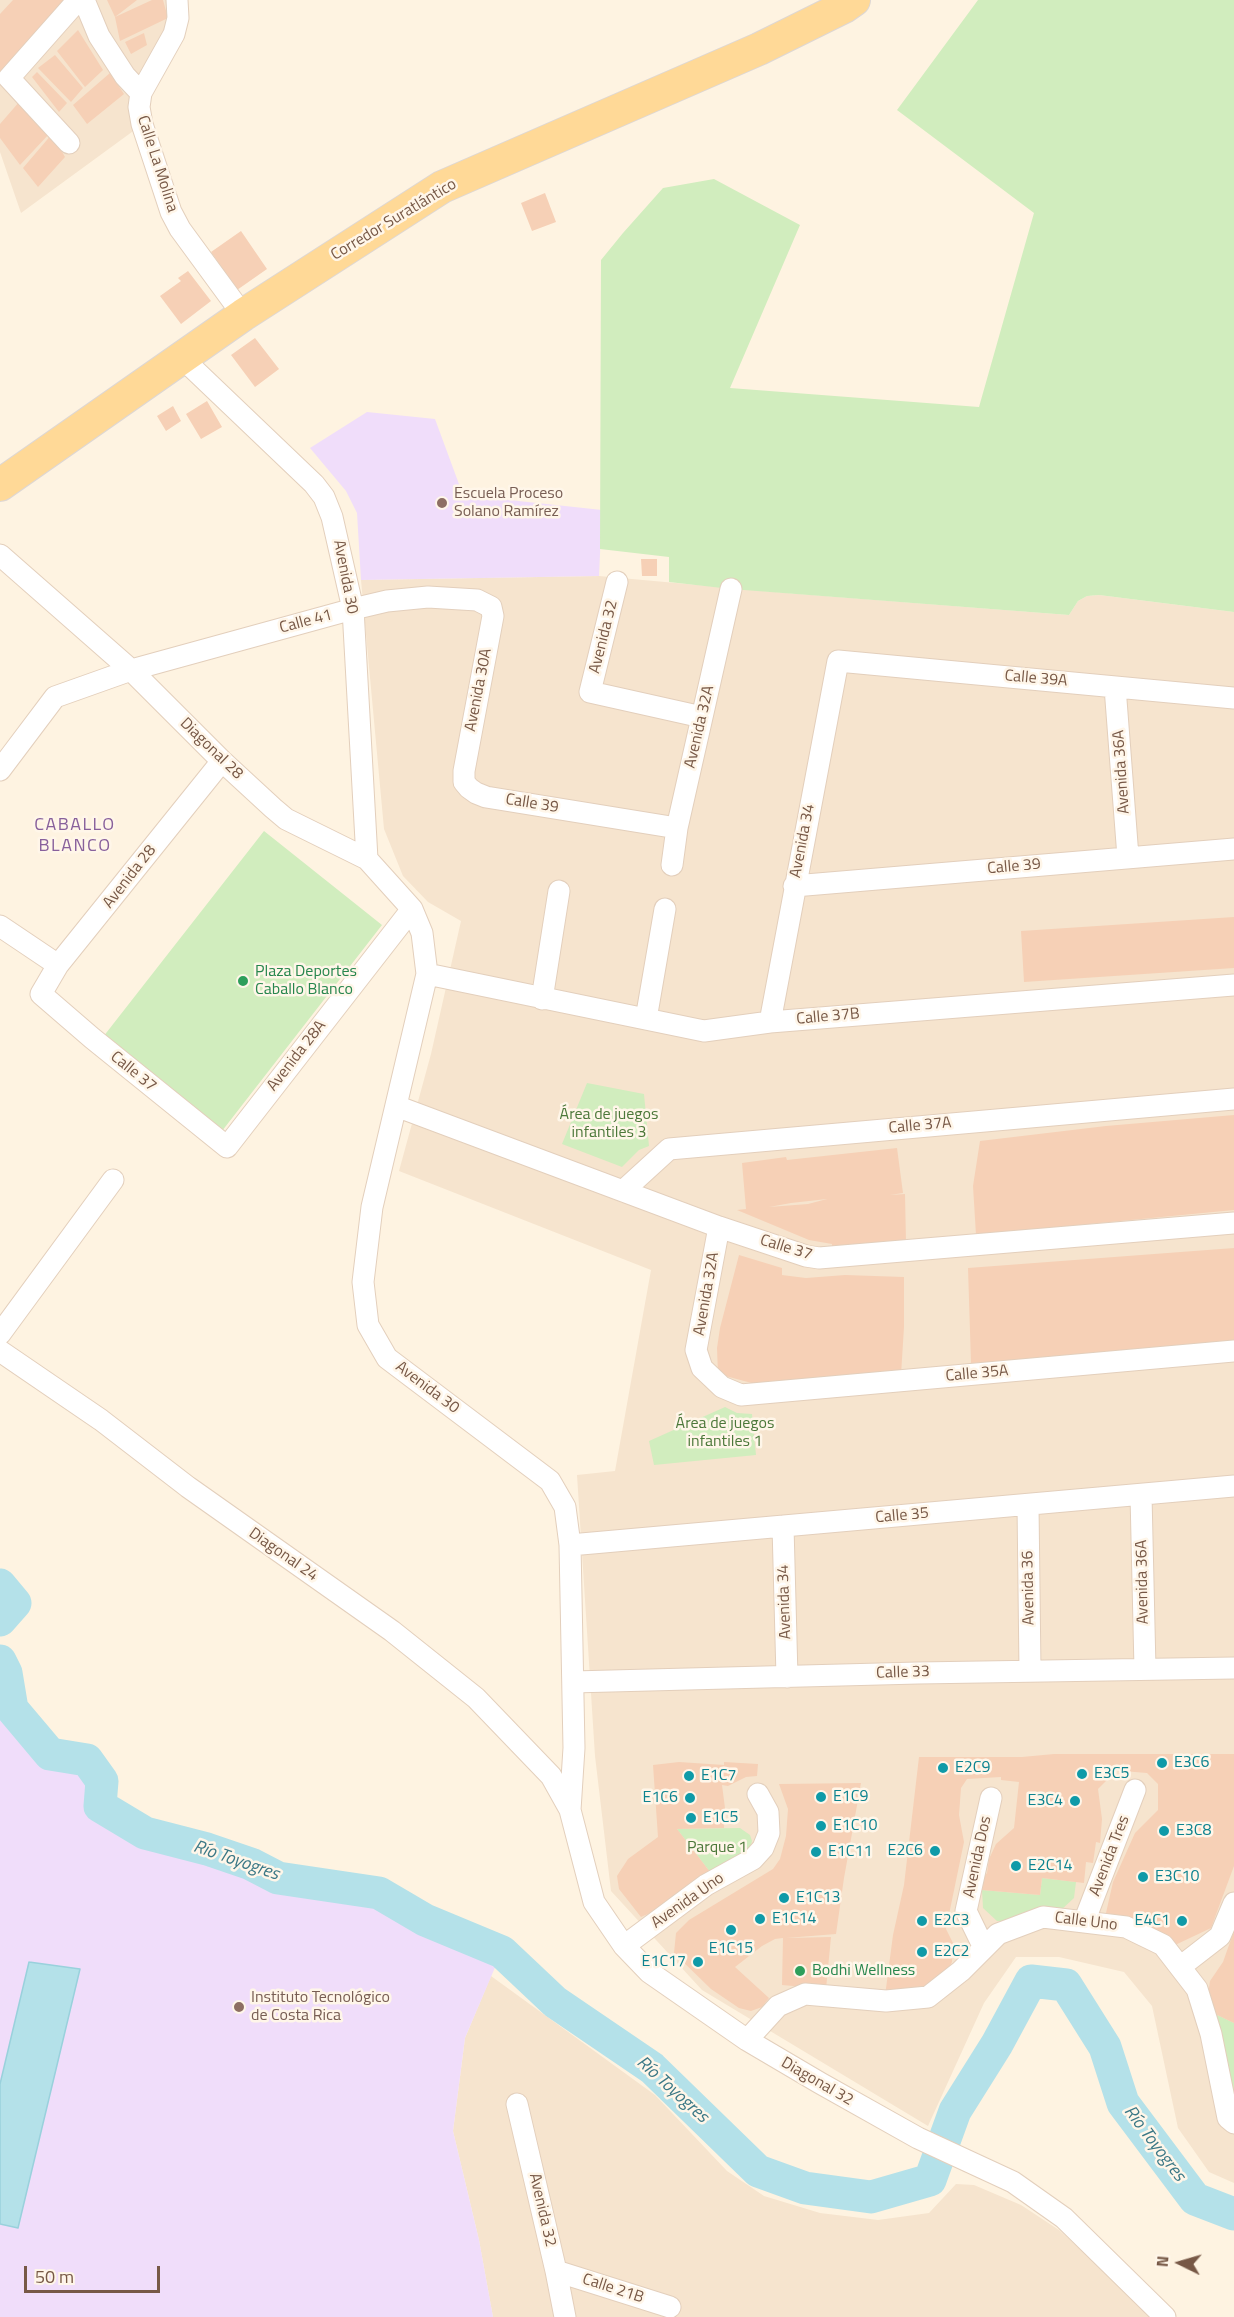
<!DOCTYPE html>
<html>
<head>
<meta charset="utf-8">
<style>
  body { margin:0 }
  #map { position:relative; width:1234px; height:2317px; overflow:hidden; background:#fef3e1; font-family:"Titillium Web",sans-serif }
  canvas { display:block }
  .north { position:absolute; left:1150px; top:2233px; width:60px; height:60px; -webkit-text-stroke:4px #fff6e9; paint-order:stroke; rotate:275deg; font-size:16px; font-weight:700; line-height:24px; text-align:center; color:#775846 }
  .north::after { content:''; display:block; margin:auto; width:21px; height:27px; background:#775846; clip-path:polygon(50% 0,100% 100%,50% 72%,0 100%) }
  .scale { position:absolute; left:24px; top:2266px; width:136px; height:27px; box-sizing:border-box; border:3px solid #775846; border-top:0; padding-left:8px; font-size:18px; line-height:21px; white-space:nowrap; color:#775846; -webkit-text-stroke:4px #fff6e9; paint-order:stroke }
</style>
</head>
<body>
<div id="map">
<canvas width="1234" height="2317"></canvas>
<div class="north">N</div>
<div class="scale">50 m</div>
</div>
<script>
const c = document.querySelector('canvas').getContext('2d');
c.lineJoin = 'round';
function fill(path, color) {
  c.fillStyle = color;
  c.fill(path, 'evenodd');
}
function poly(rows) {
  const path = new Path2D();
  for (const r of rows) {
    path.moveTo(r[0], r[1]);
    for (let i = 2; i < r.length; i += 2) path.lineTo(r[i], r[i + 1]);
  }
  return path;
}
function stroke(path, color, width, dash) {
  c.strokeStyle = color;
  c.lineWidth = width;
  c.lineCap = dash ? 'butt' : 'round';
  c.setLineDash(dash || []);
  c.stroke(path);
}
function drawText(font, color, halo, rows, align = 'center') {
  c.font = font + ' "Titillium Web",sans-serif';
  c.lineWidth = 5;
  c.setLineDash([]);
  c.textBaseline = 'middle';
  c.strokeStyle = halo;
  c.fillStyle = color;
  for (const [text, x, y, turn = 0] of rows) {
    c.save();
    c.translate(x, y);
    c.rotate((+turn || 0) * Math.PI / 180);
    c.textAlign = isNaN(turn) ? turn : align;
    if (halo) c.strokeText(text, 0, 0);
    c.fillText(text, 0, 0);
    c.restore();
  }
}
fill(poly([
  [0,0,168,0,171,15,143,74,129,97,136,129,21,213,0,152],
  [599,576,786,593,1069,615,1078,601,1087,596,1099,595,1234,612,1234,2183,1209,2172,1178,2128,1152,2006,1124,1972,1059,1957,1016,1957,984,2003,928,2126,702,1990,611,1891,595,1756,577,1475,615,1471,651,1270,399,1171,431,1054,461,921,428,902,403,876,384,829,361,580],
  [491,1976,655,2095,727,2171,764,2196,820,2213,878,2220,929,2213,956,2184,974,2185,1021,2205,1059,2230,1104,2271,1149,2317,493,2317,479,2240,453,2131,465,2038]
]), '#f6e4ce');
fill(poly([
  [367,412,435,419,463,495,602,510,599,576,361,580,357,513,346,491,310,448],
  [0,1585,15,1603,0,1620],
  [0,1672,12,1706,48,1755,89,1760,101,1781,98,1805,147,1833,279,1879,379,1893,425,1920,502,1951,465,2038,453,2131,479,2240,493,2317,0,2317]
]), '#f0ddfa');
fill(poly([
  [978,0,1234,0,1234,612,1099,595,1087,596,1078,601,1069,615,731,589,669,582,669,557,600,549,601,260,623,233,663,188,714,179,800,225,730,388,979,407,1034,213,897,110],
  [264,831,382,925,222,1131,103,1037],
  [587,1083,644,1094,649,1146,639,1150,622,1167,562,1144],
  [725,1407,737,1413,752,1414,756,1455,654,1465,649,1441],
  [740,1828,750,1835,752,1841,749,1852,710,1872,677,1829],
  [1042,1878,1076,1882,1074,1898,1061,1910,1014,1921,997,1921,983,1908,982,1890,1040,1895],
  [1215,2014,1234,2023,1234,2116]
]), '#d1edbe');
const water = poly([
  [29,1962,80,1969,18,2228,0,2224,0,2084,29,1962]
]);
fill(water, '#b4e1e9');
stroke(water, '#99d1dc', 1.5);
stroke(poly([
  [0,1585,15,1603,0,1620],
  [0,1661,6,1673,12,1709,50,1754,87,1760,102,1781,100,1806,145,1833,207,1849,251,1864,278,1878,379,1893,425,1920,502,1952,555,2002,652,2068,758,2171,805,2188,871,2197,930,2180,955,2111,997,2044,1031,1981,1066,1985,1105,2047,1123,2103,1195,2199,1234,2214]
]), '#b4e1e9', 33);
fill(poly([
  [13,0,68,0,0,78,0,14],
  [107,0,137,0,115,17],
  [152,0,163,0,168,18,120,41,115,17],
  [78,30,103,70,85,87,57,51],
  [144,33,147,45,131,54,125,42],
  [55,55,83,88,71,102,38,68],
  [37,72,67,103,59,112,32,77],
  [110,73,124,94,87,124,73,105],
  [20,101,49,134,20,165,0,138,0,124],
  [52,134,65,157,38,187,23,168],
  [545,193,556,222,532,231,521,203],
  [241,231,267,269,237,290,211,252],
  [188,271,211,301,181,324,160,296,181,281,178,278],
  [255,338,279,369,255,387,231,355],
  [207,401,222,427,201,439,186,414],
  [173,406,181,421,166,431,157,416],
  [641,559,657,559,657,576,642,576],
  [1234,917,1234,968,1024,982,1021,931],
  [1234,1115,1234,1210,976,1235,973,1186,980,1141,1106,1126],
  [897,1148,903,1193,890,1195,905,1194,906,1242,832,1246,832,1244,809,1240,737,1210,746,1209,742,1163,786,1157,787,1160],
  [827,1199,808,1204,769,1207,791,1203],
  [1234,1248,1234,1343,1036,1360,971,1363,968,1268],
  [739,1255,782,1268,782,1275,806,1278,845,1275,904,1277,904,1327,901,1375,759,1385,718,1374,717,1348,720,1328],
  [1054,1754,1234,1754,1234,1866,1211,1928,1173,1946,1106,1913,1113,1882,1135,1833,1158,1810,1158,1784,1147,1773,1123,1771,1124,1763,1098,1789,1102,1819,1100,1843,1096,1842,1093,1863,1086,1862,1084,1883,1042,1878,1040,1895,982,1890,984,1877,987,1873,989,1859,996,1844,1014,1828,1019,1782,1001,1780,1001,1777,967,1779,961,1788,959,1815,964,1842,946,1929,953,1943,952,1962,946,1974,911,1998,885,1996,893,1935,904,1885,919,1757,1022,1757],
  [679,1762,724,1765,724,1762,758,1764,757,1776,746,1777,728,1786,722,1785,725,1808,724,1828,677,1829,710,1872,657,1910,641,1917,619,1889,617,1876,628,1859,658,1837,653,1765],
  [861,1783,844,1878,836,1934,786,1938,831,1937,826,1989,782,1985,783,1938,775,1939,762,1946,735,1967,769,1998,762,2007,751,2011,739,2008,711,1989,674,1953,676,1933,689,1920,773,1869,780,1859,786,1836,788,1809,779,1784],
  [1234,1931,1234,2023,1215,2014,1208,1995,1210,1981,1223,1962]
]), '#f6d0b6');
const street = poly([
  [84,0,99,36,125,76,141,93],
  [177,0,178,18,174,34,141,93,139,107,142,124,171,212,180,229,243,315],
  [69,143,9,78,78,0],
  [182,358,314,484,324,497,332,517,353,609,367,859],
  [0,555,131,670,222,761,273,808,286,819,367,859,412,909,422,933,427,974,372,1207,363,1282,368,1325,387,1358,550,1481,565,1507,570,1545,574,1748,570,1810],
  [617,582,590,692,702,717],
  [1115,687,1128,857],
  [222,761,58,965,41,994,92,1038,227,1147,412,909],
  [0,770,55,697,131,670,353,609,387,601,428,597,477,600,491,607,493,616,464,771,464,782,469,788,476,793,486,797,677,828],
  [672,865,677,828,731,589],
  [794,886,1234,849],
  [0,926,58,965],
  [427,974,704,1031,770,1022,1234,985],
  [542,999,559,891],
  [646,1019,665,909],
  [770,1022,838,661,1234,698],
  [396,1106,719,1227,806,1256,819,1258,1234,1223],
  [623,1191,669,1149,1234,1099],
  [719,1227,696,1350,702,1368,722,1387,741,1395,1234,1351],
  [0,1334,113,1180],
  [0,1351,101,1420,188,1487,392,1631,476,1698,551,1776,570,1810,594,1902,624,1946,649,1972,747,2040,820,2083,918,2138,1013,2182,1064,2218,1165,2317],
  [1141,1495,1145,1669],
  [1028,1505,1030,1671],
  [783,1526,787,1677],
  [570,1545,1234,1486],
  [573,1682,918,1673,1234,1668],
  [1084,1922,1135,1790],
  [624,1946,706,1885,753,1859,763,1848,769,1833,768,1812,758,1794],
  [984,1948,966,1911,991,1798],
  [1180,1967,1220,1936,1234,1903],
  [747,2040,778,2006,805,1994,886,2001,928,1997,961,1971,998,1934,1043,1917,1126,1927,1163,1945,1197,1989,1211,2034,1228,2118,1234,2123],
  [517,2104,556,2271,565,2317],
  [556,2271,670,2307]
]);
const primary = poly([
  [0,485,243,315,442,187,759,49,844,7,854,0]
]);
stroke(street, '#e3cfbc', 23);
stroke(primary, '#ded7d3', 34);
stroke(street, '#fff', 21);
stroke(primary, '#ffd997', 32);
for (const [x, y, r, color] of [
  [442,503,6,"#8d6e63"],
  [243,981,6,"#2e9e5b"],
  [1162,1763,6,"#0f9aa8"],
  [943,1768,6,"#0f9aa8"],
  [1082,1774,6,"#0f9aa8"],
  [689,1776,6,"#0f9aa8"],
  [821,1797,6,"#0f9aa8"],
  [690,1798,6,"#0f9aa8"],
  [1075,1801,6,"#0f9aa8"],
  [691,1818,6,"#0f9aa8"],
  [821,1826,6,"#0f9aa8"],
  [1164,1831,6,"#0f9aa8"],
  [935,1851,6,"#0f9aa8"],
  [816,1852,6,"#0f9aa8"],
  [1016,1866,6,"#0f9aa8"],
  [1143,1877,6,"#0f9aa8"],
  [784,1898,6,"#0f9aa8"],
  [760,1919,6,"#0f9aa8"],
  [922,1921,6,"#0f9aa8"],
  [1182,1921,6,"#0f9aa8"],
  [731,1930,6,"#0f9aa8"],
  [922,1952,6,"#0f9aa8"],
  [698,1962,6,"#0f9aa8"],
  [800,1971,6,"#2e9e5b"],
  [239,2007,6,"#8d6e63"]
]) {
  const dot = new Path2D();
  dot.arc(x, y, r, 0, 2 * Math.PI);
  c.fillStyle = color;
  c.fill(dot);
  stroke(dot, '#fff6e9', 2);
}
drawText('16px', '#775846', '#fff6e9', [
  ["Calle La Molina",157,164,72],
  ["Corredor Suratlántico",394,220,-31],
  ["Avenida 30",345,577,79],
  ["Calle 41",306,622,-15],
  ["Avenida 32",604,637,-76],
  ["Calle 39A",1036,679,5],
  ["Avenida 30A",479,690,-79],
  ["Avenida 32A",700,727,-77],
  ["Diagonal 28",211,749,44],
  ["Avenida 36A",1122,772,-94],
  ["Calle 39",532,804,9],
  ["Avenida 34",803,841,-79],
  ["Calle 39",1014,867,-5],
  ["Avenida 28",130,877,-52],
  ["Calle 37B",828,1017,-5],
  ["Avenida 28A",297,1056,-52],
  ["Calle 37",133,1072,39],
  ["Calle 37A",920,1126,-5],
  ["Calle 37",786,1248,17],
  ["Avenida 32A",707,1294,-80],
  ["Calle 35A",977,1374,-5],
  ["Avenida 30",427,1388,37],
  ["Calle 35",902,1516,-5],
  ["Diagonal 24",283,1555,35],
  ["Avenida 36A",1143,1582,-91],
  ["Avenida 36",1029,1588,-91],
  ["Avenida 34",785,1602,-92],
  ["Calle 33",903,1673,-2],
  ["Avenida Tres",1110,1856,-69],
  ["Avenida Dos",978,1857,-78],
  ["Avenida Uno",688,1901,-35],
  ["Calle Uno",1086,1922,7],
  ["Diagonal 32",817,2082,30],
  ["Avenida 32",542,2210,77],
  ["Calle 21B",613,2289,18]
]);
drawText('16px', '#785e54', '#fff6e9', [
  ["Escuela Proceso",454,494],
  ["Solano Ramírez",454,512],
  ["Instituto Tecnológico",251,1998],
  ["de Costa Rica",251,2016]
], 'left');
drawText('16px', '#27864d', '#fff6e9', [
  ["Plaza Deportes",255,972],
  ["Caballo Blanco",255,990],
  ["Bodhi Wellness",812,1971]
], 'left');
drawText('16px', '#4c783a', '#fff6e9', [
  ["Área de juegos",609,1115],
  ["infantiles 3",609,1133],
  ["Área de juegos",725,1424],
  ["infantiles 1",725,1442],
  ["Parque 1",717,1848]
]);
drawText('16px', '#0d838f', '#fff6e9', [
  ["E3C6",1174,1763],
  ["E2C9",955,1768],
  ["E3C5",1094,1774],
  ["E1C7",701,1776],
  ["E1C9",833,1797],
  ["E1C6",678,1798,"right"],
  ["E3C4",1063,1801,"right"],
  ["E1C5",703,1818],
  ["E1C10",833,1826],
  ["E3C8",1176,1831],
  ["E2C6",923,1851,"right"],
  ["E1C11",828,1852],
  ["E2C14",1028,1866],
  ["E3C10",1155,1877],
  ["E1C13",796,1898],
  ["E1C14",772,1919],
  ["E2C3",934,1921],
  ["E4C1",1170,1921,"right"],
  ["E1C15",731,1949,"center"],
  ["E2C2",934,1952],
  ["E1C17",686,1962,"right"]
], 'left');
c.letterSpacing = '1.5px';
drawText('18px', '#88609b', '#fff6e9', [
  ["CABALLO",75,826],
  ["BLANCO",75,847]
]);
c.letterSpacing = '0px';
drawText('italic 18px', '#3b7886', '#fff6e9', [
  ["Río Toyogres",236,1861,19],
  ["Río Toyogres",672,2090,42],
  ["Río Toyogres",1154,2144,53]
]);
</script>
</body>
</html>
